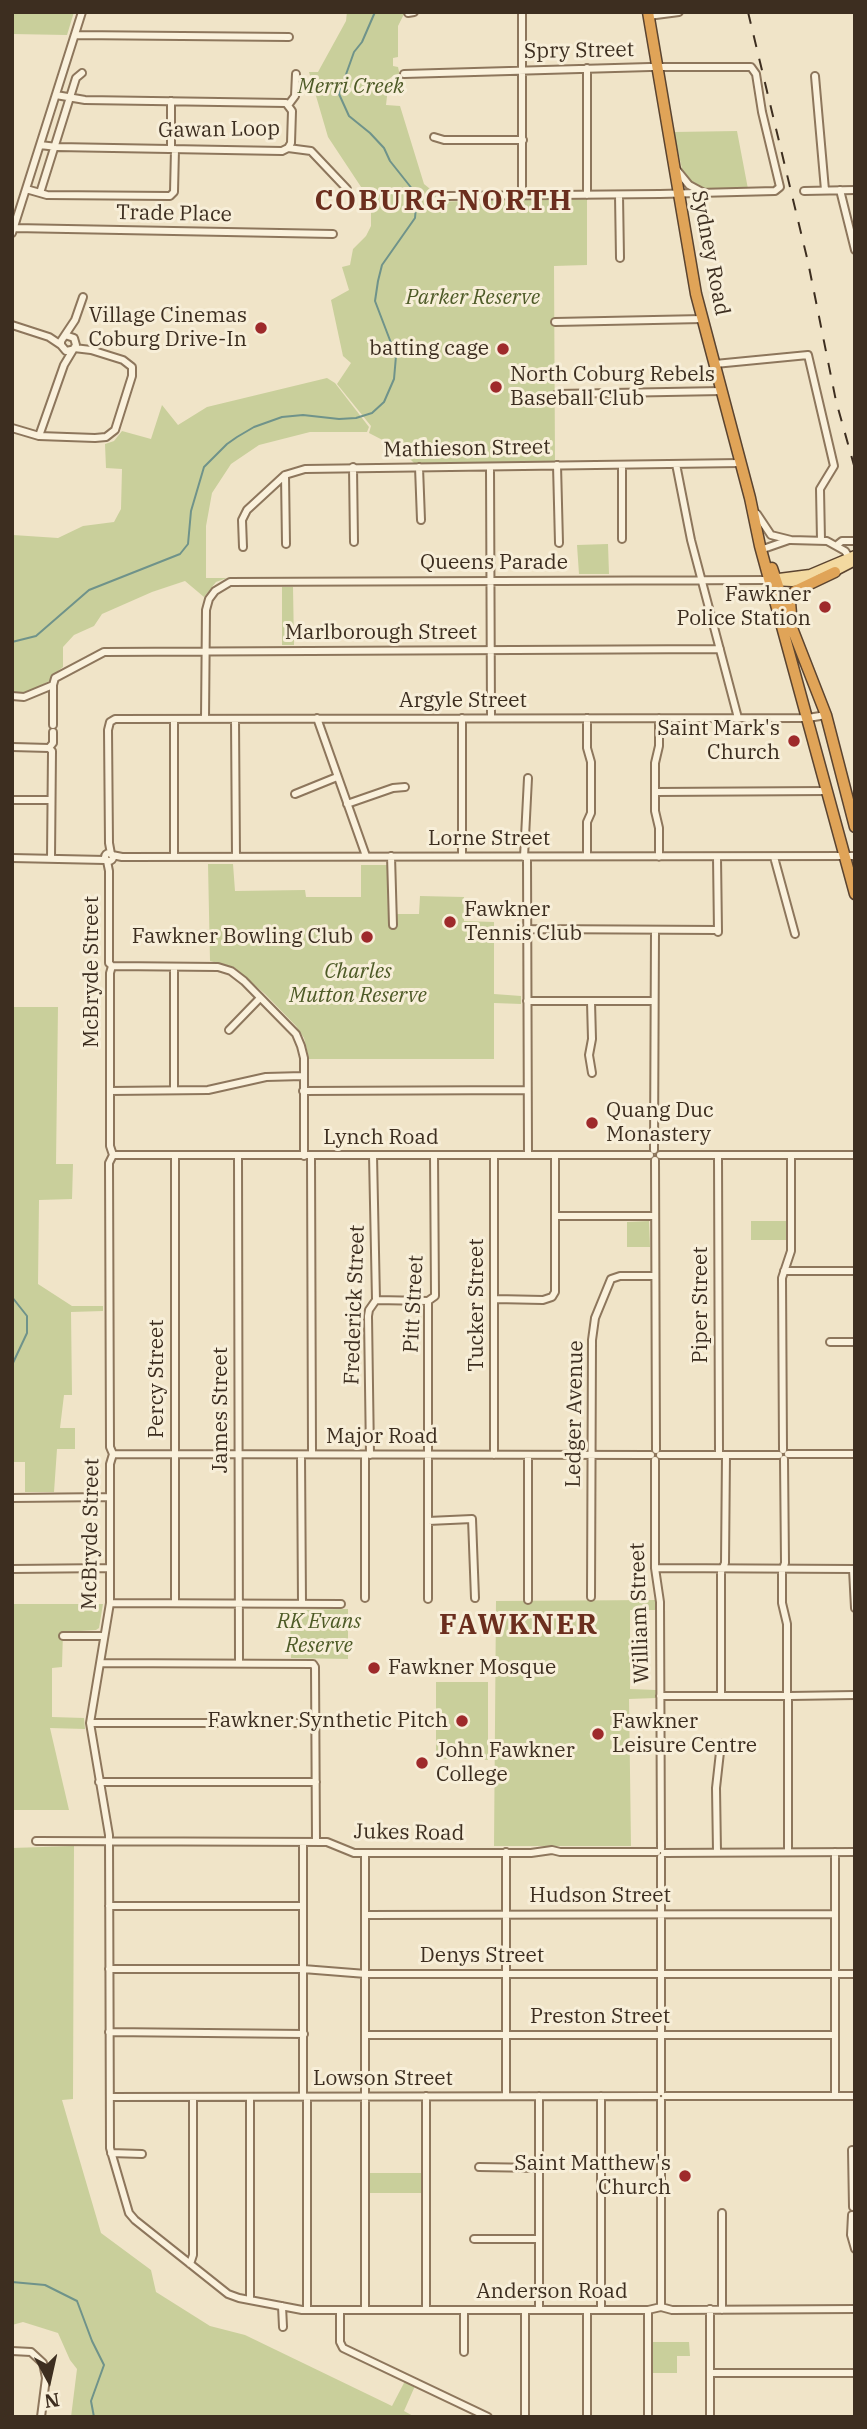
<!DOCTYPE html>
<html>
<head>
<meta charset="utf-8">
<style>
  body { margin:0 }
  #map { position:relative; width:867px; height:2429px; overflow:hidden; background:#f0e4c8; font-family:"IBM Plex Serif",serif }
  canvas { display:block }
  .frame { position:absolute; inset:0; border:14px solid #3d2e20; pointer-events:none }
  .north { position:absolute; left:14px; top:2345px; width:70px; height:70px; -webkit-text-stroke:5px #f7eed8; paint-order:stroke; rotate:172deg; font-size:19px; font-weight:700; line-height:28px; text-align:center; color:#3d2e20 }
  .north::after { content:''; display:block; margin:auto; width:24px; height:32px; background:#3d2e20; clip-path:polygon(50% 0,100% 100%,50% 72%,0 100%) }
</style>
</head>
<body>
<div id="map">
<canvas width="867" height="2429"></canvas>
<div class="frame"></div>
<div class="north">N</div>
</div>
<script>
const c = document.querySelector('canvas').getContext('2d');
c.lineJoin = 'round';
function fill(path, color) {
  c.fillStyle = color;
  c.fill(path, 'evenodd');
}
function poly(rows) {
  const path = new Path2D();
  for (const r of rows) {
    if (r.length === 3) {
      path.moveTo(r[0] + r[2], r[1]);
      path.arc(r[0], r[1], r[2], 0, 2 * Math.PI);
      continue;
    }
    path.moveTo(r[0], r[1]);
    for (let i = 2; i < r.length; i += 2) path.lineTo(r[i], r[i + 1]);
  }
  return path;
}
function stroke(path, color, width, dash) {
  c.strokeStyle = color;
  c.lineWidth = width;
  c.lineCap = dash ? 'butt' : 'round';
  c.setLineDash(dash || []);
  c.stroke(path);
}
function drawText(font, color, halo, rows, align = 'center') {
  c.font = font + ' "IBM Plex Serif",serif';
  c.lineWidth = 6;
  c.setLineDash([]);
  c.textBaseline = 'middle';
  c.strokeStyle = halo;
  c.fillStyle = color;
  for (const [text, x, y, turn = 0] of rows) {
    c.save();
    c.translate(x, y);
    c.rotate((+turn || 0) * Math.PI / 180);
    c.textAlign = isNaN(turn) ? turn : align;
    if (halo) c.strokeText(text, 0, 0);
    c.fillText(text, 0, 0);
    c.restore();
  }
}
fill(poly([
  [12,12,74,12,67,35,12,34],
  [347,12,405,12,398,26,398,57,393,58,393,66,398,67,400,76,393,76,389,79,386,105,400,106,424,184,435,193,437,202,433,206,440,202,463,201,587,199,587,265,554,266,555,463,416,465,400,449,369,433,371,426,337,384,351,363,343,356,331,300,349,290,342,267,350,265,353,249,366,236,371,226,371,202,328,137,309,72,318,72,346,21],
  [737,131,748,189,706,189,691,181,682,169,674,132],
  [327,378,335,383,369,427,367,432,310,432,259,445,231,464,212,493,206,526,206,578,227,578,216,582,204,597,185,581,152,592,102,614,94,626,74,635,63,647,63,667,54,674,49,681,26,694,12,691,13,535,58,538,83,526,114,522,121,509,122,469,106,468,105,444,114,441,122,431,151,439,162,405,178,425,207,407],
  [608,544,609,574,579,574,577,545],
  [282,587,293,587,294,645,282,645],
  [208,864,233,864,235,891,305,890,306,897,361,897,361,865,387,865,388,914,419,914,420,896,464,897,464,921,494,922,494,994,521,996,521,1004,494,1003,494,1059,309,1059,304,1038,296,1026,265,994,234,967,210,961],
  [12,1007,58,1007,56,1164,73,1164,72,1199,39,1200,38,1284,72,1306,103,1306,103,1311,71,1312,72,1395,64,1395,60,1428,75,1428,75,1449,57,1449,54,1492,25,1492,25,1462,12,1462],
  [649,1221,650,1247,627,1247,627,1222],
  [751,1221,786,1221,786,1240,751,1240],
  [656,1600,657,1610,630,1610,630,1689,656,1690,656,1698,629,1699,631,1846,494,1846,496,1601],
  [12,1604,103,1604,99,1628,96,1630,63,1632,62,1667,52,1668,52,1717,84,1718,85,1729,50,1728,69,1810,12,1810],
  [348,1609,348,1659,291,1658,290,1610],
  [436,1682,488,1682,488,1760,436,1759],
  [74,1846,73,2099,62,2100,101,2233,151,2270,156,2292,210,2326,245,2335,392,2406,405,2381,415,2386,404,2411,415,2417,71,2417,77,2369,70,2360,58,2333,23,2322,12,2325,12,1848],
  [370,2173,421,2173,422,2193,370,2193],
  [653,2342,689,2342,690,2356,677,2356,677,2373,653,2373]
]), '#c9cf9b');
stroke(poly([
  [12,642,36,636,89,590,180,554,188,544,191,511,204,467,227,444,237,437,254,427,282,417,303,415,339,419,356,418,372,413,384,402,394,379,396,356,375,301,378,281,382,265,415,218,417,195,390,161,384,148,370,133,349,116,339,94,354,52,362,42,375,12],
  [12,1297,27,1316,27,1333,12,1365],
  [12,2282,45,2285,77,2301,92,2341,104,2365,91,2401,94,2417]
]), '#6f938a', 2);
const minor = poly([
  [522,12,522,195],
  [408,13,414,12],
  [648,16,679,12],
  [75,35,289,37],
  [587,68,587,195],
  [404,74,650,67,751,67,756,74,762,112,780,187,775,191,660,194,447,196],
  [815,76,825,190],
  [289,104,295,96,296,74],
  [434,137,444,140,523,140],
  [40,145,57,147,282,151,288,148,291,143,292,111,286,103,85,100,56,95],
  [288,148,311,151,347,189],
  [171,149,171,101],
  [676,169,689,185,702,192],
  [26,189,47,195,170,196,174,192,175,149],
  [840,190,855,250],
  [804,191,855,190],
  [40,193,76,78,82,73],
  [619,195,620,258],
  [14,228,333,234],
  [12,233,82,12],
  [555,322,703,319],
  [12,325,49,337,61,345],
  [65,335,75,320,83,297],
  [715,364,808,355,834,466,820,489,821,540],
  [557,394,722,391],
  [12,428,39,436,95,438,106,437,115,430,132,376,132,367,123,360,91,350,74,348],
  [39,436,64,365,76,345,74,338,65,335,61,341,61,345,66,351,71,350],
  [676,464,691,540,738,718],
  [557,465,559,543],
  [622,465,622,539],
  [353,467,354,542],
  [419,467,421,520],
  [490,467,491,718],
  [285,475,286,544],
  [757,514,771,535,791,540,827,541,845,551,851,560],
  [837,545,842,541,855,541],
  [243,547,242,520,247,510,285,475,305,469,741,463],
  [766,548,789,540],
  [12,696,24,697,53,685],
  [317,718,366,856],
  [462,718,462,856],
  [659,718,659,746,655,763,655,811,659,828,659,857],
  [205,719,206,610,209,599,215,591,230,582,769,580],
  [235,719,236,857],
  [53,725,53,685,55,678,104,652,720,649],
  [12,747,49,748],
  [655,792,827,791],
  [295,794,337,777],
  [12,800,51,800],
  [347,804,393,788,405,787],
  [109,857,4],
  [111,854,109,843,108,730,110,722,115,719,808,718,826,715],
  [112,855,122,857,855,856],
  [391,856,393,925],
  [587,856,587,822,591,813,591,762,587,748,587,718],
  [174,857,174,719],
  [524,857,528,778],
  [527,857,528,1155],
  [717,857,718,932],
  [774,857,795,934],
  [12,858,105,860],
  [51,858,52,751,49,748,53,743,53,732],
  [107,861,109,871,109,963,112,966,110,973,110,1146,113,1155,109,1163,110,1447,113,1454,110,1464,110,1603,90,1723,109,1835,110,2148,129,2213,135,2220,228,2294,239,2298,302,2310,648,2310,661,2307,672,2310,855,2309],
  [527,929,718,930],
  [112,966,218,967,231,971,244,981,296,1034,301,1046,304,1058,304,1156],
  [527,1001,654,1001],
  [591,1002,592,1039,589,1055,592,1073],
  [229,1030,260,998],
  [174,1090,174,967],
  [110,1091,208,1090,266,1077,303,1076],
  [303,1091,527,1090],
  [654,1150,655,930],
  [113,1155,650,1155],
  [175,1155,175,1603],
  [311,1155,312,1454],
  [660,1155,855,1155],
  [718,1155,719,1454],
  [238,1156,239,1663],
  [655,1160,656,1450],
  [555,1216,655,1216],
  [784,1271,855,1271],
  [495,1299,543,1300,552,1297,555,1292,555,1155],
  [376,1300,428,1301],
  [830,1342,855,1342],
  [783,1450,782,1278,791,1251,791,1155],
  [113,1454,651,1455],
  [788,1454,855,1454],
  [301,1455,302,1604],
  [365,1455,365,1598],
  [370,1455,368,1316,369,1310,376,1300,373,1155],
  [494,1455,494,1155],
  [528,1455,528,1600],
  [660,1455,779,1455],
  [784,1459,785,1563,782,1571,782,1603,787,1624,787,1693],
  [655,1460,655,1568,660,1602,661,1849],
  [12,1498,110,1497],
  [428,1521,472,1519,475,1598],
  [655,1568,855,1569],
  [12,1569,110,1568],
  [853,1569,855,1608],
  [591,1597,592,1340,595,1318,611,1279,620,1276,655,1276],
  [428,1599,428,1301,435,1296,434,1155],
  [110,1603,341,1604],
  [63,1636,104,1636],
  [100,1663,313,1664,315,1667,316,1842],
  [660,1696,784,1696],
  [721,1696,721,1572,725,1563,726,1455],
  [790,1696,855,1695],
  [788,1699,788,1852],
  [90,1723,316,1723],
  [99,1782,316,1782],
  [36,1841,327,1842,354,1853,531,1853,552,1850,560,1852,657,1852],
  [303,1842,303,2096],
  [717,1852,716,1788,721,1743],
  [835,1852,835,2096],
  [664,1853,855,1852],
  [661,1857,661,2092],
  [109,1906,303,1906],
  [366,1915,835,1914],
  [109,1969,303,1969,366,1974,855,1974],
  [109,2032,304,2034],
  [365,2035,835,2035],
  [426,2096,426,2310],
  [506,2096,506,1852],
  [539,2096,539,2310],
  [601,2096,601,2310],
  [665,2096,855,2096],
  [110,2097,657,2096],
  [250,2097,250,2300],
  [307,2097,307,2310],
  [661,2100,661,2307],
  [852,2150,853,2207],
  [111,2153,142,2154],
  [479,2167,539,2168],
  [852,2215,851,2235,855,2249],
  [474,2239,539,2239],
  [190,2264,193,2255,193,2097],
  [282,2306,283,2327],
  [710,2309,710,2417],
  [340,2310,340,2342,343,2348,488,2417],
  [365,2310,365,1853],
  [525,2310,525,2417],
  [648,2310,648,2417],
  [722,2310,722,2213],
  [12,2351,31,2352,43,2363,46,2378,41,2417],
  [464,2352,464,2310],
  [710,2373,855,2373],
  [587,2417,587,2310]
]);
const major = poly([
  [830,574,855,561],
  [771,579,810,574,855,555],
  [771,581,792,582,814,579]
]);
const highway = poly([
  [648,12,696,294,750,498,760,546,855,894],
  [772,568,792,628,826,715,855,827],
  [791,614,790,602,795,591,835,572]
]);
stroke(minor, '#8d765c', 10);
stroke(major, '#5b4430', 11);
stroke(highway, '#5b4430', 13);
stroke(minor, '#faf1dc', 6);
stroke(major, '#f3d9a0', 8);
stroke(highway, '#e0a458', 10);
stroke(poly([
  [748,12,808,262,836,401,855,469]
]), '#3d2e20', 2, [12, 12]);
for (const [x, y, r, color] of [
  [261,328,7,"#9e2a2b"],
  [503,349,7,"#9e2a2b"],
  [496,387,7,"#9e2a2b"],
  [825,607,7,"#9e2a2b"],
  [794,741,7,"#9e2a2b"],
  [450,922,7,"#9e2a2b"],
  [367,937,7,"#9e2a2b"],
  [592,1123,7,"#9e2a2b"],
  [374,1668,7,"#9e2a2b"],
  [462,1721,7,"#9e2a2b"],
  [598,1734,7,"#9e2a2b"],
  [422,1763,7,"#9e2a2b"],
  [685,2176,7,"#9e2a2b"]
]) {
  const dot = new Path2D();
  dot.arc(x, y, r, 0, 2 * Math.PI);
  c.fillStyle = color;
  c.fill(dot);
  stroke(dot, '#f7eed8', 2.5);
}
drawText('21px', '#3d2e20', '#f7eed8', [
  ["Spry Street",579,51,-1],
  ["Gawan Loop",219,130,-1],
  ["Trade Place",174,214,1],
  ["Sydney Road",710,253,79],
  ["Mathieson Street",467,449,-1],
  ["Queens Parade",494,563],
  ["Marlborough Street",381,633],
  ["Argyle Street",463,701],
  ["Lorne Street",489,839],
  ["McBryde Street",92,972,-90],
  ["Lynch Road",381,1138],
  ["Pitt Street",414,1304,-87],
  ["Frederick Street",355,1305,-88],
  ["Tucker Street",477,1305,-90],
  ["Piper Street",701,1305,-90],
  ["Percy Street",157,1379,-90],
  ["James Street",221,1410,-90],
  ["Ledger Avenue",575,1414,-89],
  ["Major Road",382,1437],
  ["McBryde Street",91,1534,-89],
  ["William Street",640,1613,-92],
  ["Jukes Road",409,1833,1],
  ["Hudson Street",600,1896],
  ["Denys Street",482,1956],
  ["Preston Street",600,2017],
  ["Lowson Street",383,2079],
  ["Anderson Road",552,2292]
]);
drawText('italic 21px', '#4d5a26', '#f7eed8', [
  ["Merri Creek",351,87],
  ["Parker Reserve",473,298],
  ["Charles",358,972],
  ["Mutton Reserve",358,996],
  ["RK Evans",319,1622],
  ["Reserve",319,1646]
]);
drawText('21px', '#3d2e20', '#f7eed8', [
  ["Village Cinemas",247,316],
  ["Coburg Drive-In",247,340],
  ["batting cage",489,349],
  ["North Coburg Rebels",510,375,"left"],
  ["Baseball Club",510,399,"left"],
  ["Fawkner",811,595],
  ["Police Station",811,619],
  ["Saint Mark's",780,729],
  ["Church",780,753],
  ["Fawkner",464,910,"left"],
  ["Tennis Club",464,934,"left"],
  ["Fawkner Bowling Club",353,937],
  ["Quang Duc",606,1111,"left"],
  ["Monastery",606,1135,"left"],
  ["Fawkner Mosque",388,1668,"left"],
  ["Fawkner Synthetic Pitch",448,1721],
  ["Fawkner",612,1722,"left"],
  ["Leisure Centre",612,1746,"left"],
  ["John Fawkner",436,1751,"left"],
  ["College",436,1775,"left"],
  ["Saint Matthew's",671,2164],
  ["Church",671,2188]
], 'right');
c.letterSpacing = '2px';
drawText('bold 28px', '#6b2e1e', '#f7eed8', [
  ["COBURG NORTH",444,202],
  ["FAWKNER",519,1626]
]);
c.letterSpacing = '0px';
</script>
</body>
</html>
